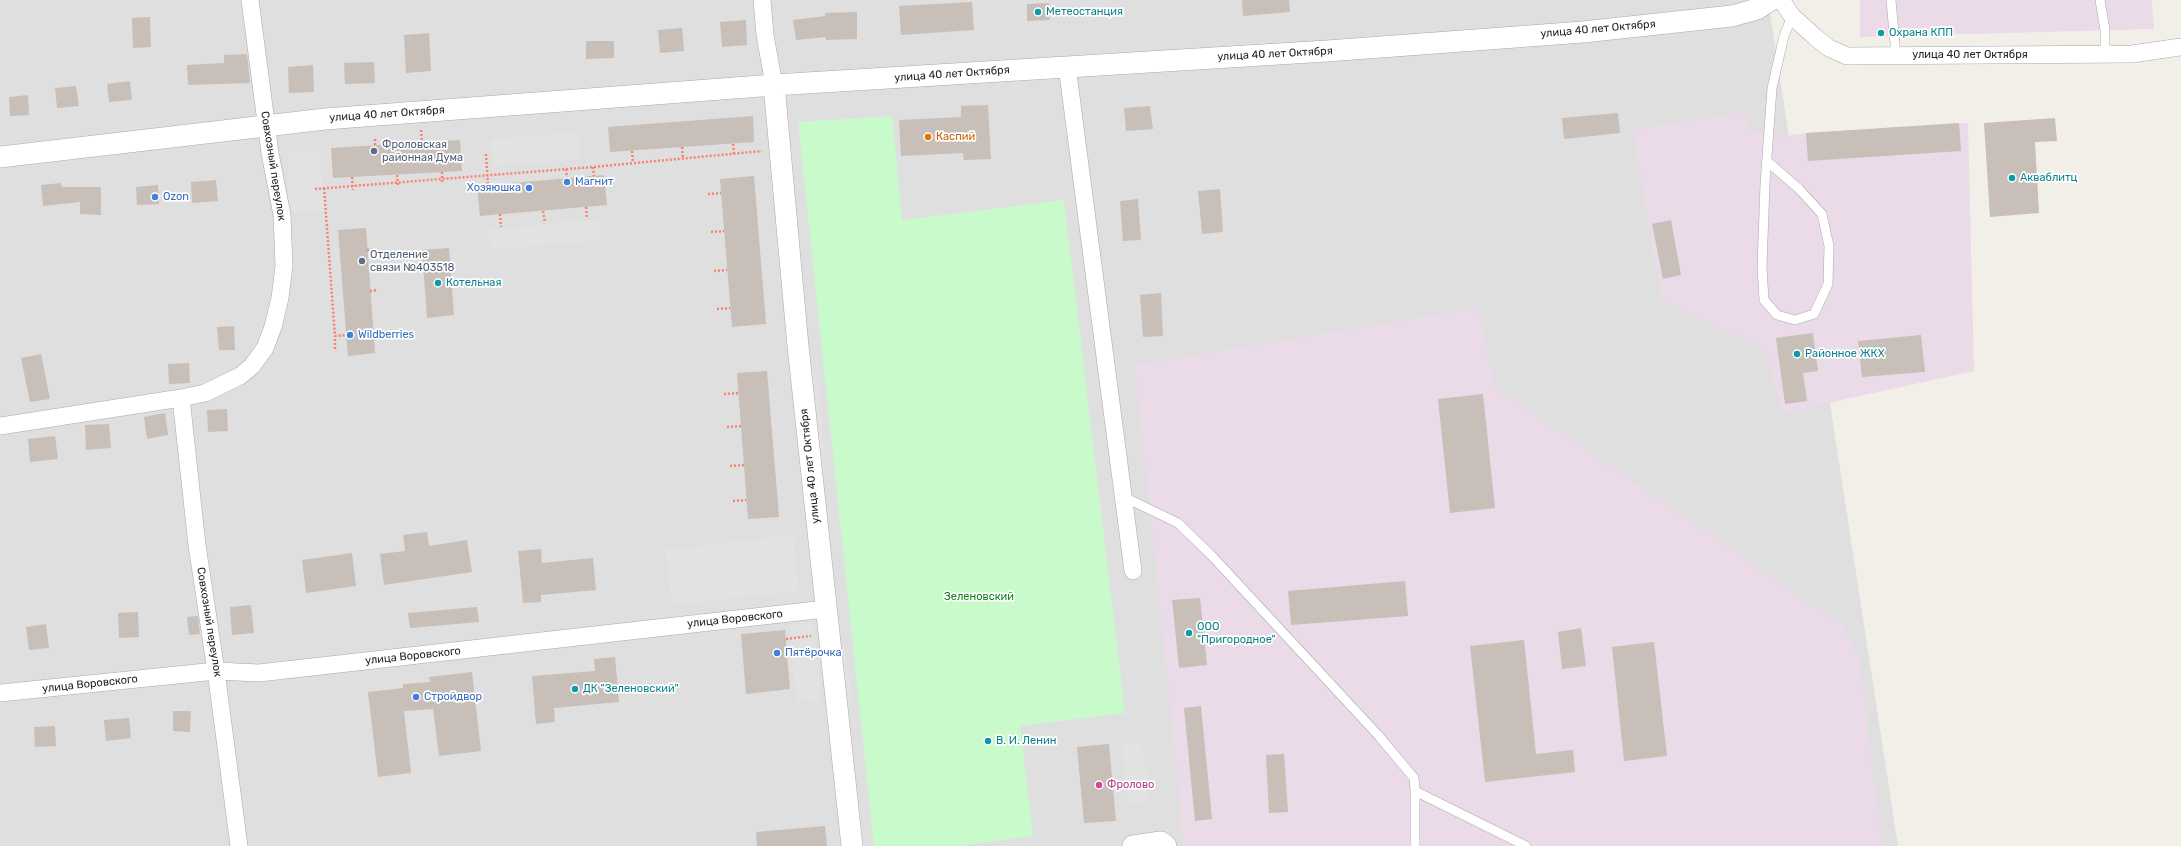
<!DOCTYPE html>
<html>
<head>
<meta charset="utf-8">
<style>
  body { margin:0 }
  canvas { display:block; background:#f2efe9 }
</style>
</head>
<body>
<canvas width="2181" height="846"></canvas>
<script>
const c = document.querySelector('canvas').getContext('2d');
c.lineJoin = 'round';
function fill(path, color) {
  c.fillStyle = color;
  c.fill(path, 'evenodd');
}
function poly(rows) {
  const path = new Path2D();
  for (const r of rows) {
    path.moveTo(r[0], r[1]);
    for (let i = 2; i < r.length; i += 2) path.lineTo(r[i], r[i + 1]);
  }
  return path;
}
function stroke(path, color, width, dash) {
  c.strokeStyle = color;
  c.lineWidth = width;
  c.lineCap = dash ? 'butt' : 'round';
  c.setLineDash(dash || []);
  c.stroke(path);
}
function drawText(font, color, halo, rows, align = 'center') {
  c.font = font + ' Rubik,sans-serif';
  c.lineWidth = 3.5;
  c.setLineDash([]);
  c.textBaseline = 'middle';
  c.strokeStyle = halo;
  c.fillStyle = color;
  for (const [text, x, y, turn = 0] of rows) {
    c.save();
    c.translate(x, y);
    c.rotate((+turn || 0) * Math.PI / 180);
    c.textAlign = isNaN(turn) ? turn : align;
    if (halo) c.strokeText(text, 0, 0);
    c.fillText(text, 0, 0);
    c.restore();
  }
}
fill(poly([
  [0,0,1768,0,1898,846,0,846]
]), '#e0dfdf');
fill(poly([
  [1860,0,2152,0,2154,29,1860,37],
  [1745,112,1751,133,1763,132,1779,137,1806,133,1968,123,1974,371,1782,413,1766,350,1662,300,1633,130],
  [1478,308,1495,387,1842,625,1859,657,1882,846,1183,846,1180,801,1135,365]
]), '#ebdbe8');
fill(poly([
  [892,116,902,220,1064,200,1125,713,1020,726,1033,836,961,846,874,846,798,122]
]), '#c8facc');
fill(poly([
  [580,132,582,159,492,166,490,139],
  [319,150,325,210,288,213,289,153],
  [598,219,600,240,490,250,488,230],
  [801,355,815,364,826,466,815,484],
  [793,535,799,591,672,605,665,550],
  [813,622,822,704,809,701,796,702,789,625],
  [831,636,845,648,853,706,841,725],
  [1142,743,1149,802,1128,804,1121,745]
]), '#e2e2e2');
fill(poly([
  [1242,0,1289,0,1290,12,1243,16],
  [972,2,974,30,901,35,899,6],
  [1049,3,1050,20,1027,21,1027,4],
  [857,12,857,39,826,40,826,37,796,40,793,20,825,16,825,13],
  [150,17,151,47,133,48,132,18],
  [746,20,747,45,722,47,720,22],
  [682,28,684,51,660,53,658,30],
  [429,33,431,71,406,73,404,35],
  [586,41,614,41,614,58,586,59],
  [247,54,250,83,188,85,187,65,224,63,224,55],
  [374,62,375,83,345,84,344,63],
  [313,65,314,92,289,93,288,67],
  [130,81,132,100,109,102,107,84],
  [76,86,79,106,57,108,55,88],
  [28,95,29,115,10,116,9,97],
  [988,105,991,159,964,160,963,153,901,156,899,120,961,117,961,106],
  [1150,106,1153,129,1126,131,1124,108],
  [1618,113,1620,133,1564,139,1562,118],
  [753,116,754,142,610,152,608,127],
  [2055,118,2057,141,2035,142,2039,213,1990,217,1984,123],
  [1959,123,1961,151,1808,161,1806,133],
  [460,140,462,171,333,178,331,148],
  [604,175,607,205,480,216,477,186],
  [754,176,766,324,732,327,720,179],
  [216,180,218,201,192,203,191,182],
  [61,183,62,187,101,187,101,215,80,214,80,202,43,206,41,185],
  [158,185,159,204,137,205,136,187],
  [1220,189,1223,232,1202,234,1198,191],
  [1138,199,1141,240,1123,241,1120,201],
  [1671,220,1681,275,1663,279,1652,224],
  [366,228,375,353,348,356,338,230],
  [449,248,454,315,427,318,422,250],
  [1161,293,1163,336,1143,337,1140,295],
  [234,326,235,350,219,350,217,327],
  [1813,333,1818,371,1803,373,1807,401,1785,404,1776,338],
  [1921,335,1925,372,1862,377,1858,341],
  [41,354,50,399,30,402,21,358],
  [189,363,190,383,169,384,168,364],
  [767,371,779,517,748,519,737,373],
  [1483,394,1495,508,1450,513,1438,399],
  [227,409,228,431,208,432,207,410],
  [165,413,168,435,147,439,144,417],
  [109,424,111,448,86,450,85,425],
  [55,436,58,459,30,462,28,439],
  [427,532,429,546,467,540,472,572,384,585,380,554,405,551,403,535],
  [541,549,542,563,593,558,596,590,541,595,541,602,523,603,518,551],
  [352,553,356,586,306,593,302,560],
  [1405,581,1408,616,1291,625,1288,591],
  [1200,598,1207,665,1179,668,1172,600],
  [251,605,254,633,232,635,230,607],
  [477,607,479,622,410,628,408,613],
  [138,612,139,637,119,638,118,613],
  [198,616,200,634,189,635,187,617],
  [46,624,49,648,29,650,26,627],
  [1581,628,1586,666,1562,669,1558,632],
  [785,630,790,689,746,694,741,634],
  [1524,640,1536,754,1573,750,1575,772,1485,782,1470,646],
  [1654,642,1667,756,1624,761,1612,647],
  [615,657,619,702,554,708,555,722,536,724,532,676,595,671,594,659],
  [472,672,481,751,439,756,433,709,404,711,411,773,378,777,368,692,403,688,403,684,430,682,429,677],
  [1201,706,1212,819,1195,821,1184,708],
  [173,711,191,711,190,732,173,731],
  [129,718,131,738,106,741,104,720],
  [55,726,56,746,35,747,34,727],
  [1109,744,1116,821,1084,823,1077,747],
  [1284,754,1288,812,1269,813,1266,755],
  [825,826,827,846,757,846,756,832]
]), '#c7bfb8');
const service = poly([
  [1891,0,1896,55],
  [2100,0,2105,30,2105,54],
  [1767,161,1799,189,1822,214,1829,246,1828,284,1814,314,1795,320,1777,315,1764,300,1762,267,1765,184,1772,88,1784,36,1792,16],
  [1124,497,1178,523,1212,556,1378,735,1414,778,1415,791,1526,846],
  [1415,791,1415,846]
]);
const minor = poly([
  [762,0,765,35,774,85],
  [1781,0,1792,16,1815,37,1829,48,1847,56,2132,54,2181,47],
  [1067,66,1133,571],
  [181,398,197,545,216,671,239,846],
  [0,426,181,398,205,393,240,376,252,366,265,348,273,327,280,298,284,266,282,215,270,153,250,0],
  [0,693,216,671,259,673,825,609]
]);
const tertiary = poly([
  [774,85,798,346,852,846],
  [0,157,325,119,774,85,1327,51,1583,32,1732,16,1757,9,1771,0],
  [1133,846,1161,842,1166,846]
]);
stroke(service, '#a9a9a9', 10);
stroke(minor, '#a9a9a9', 18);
stroke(tertiary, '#a9a9a9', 22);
stroke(poly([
  [421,130,422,143],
  [375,139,375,145],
  [733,144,734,154],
  [682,147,683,159],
  [632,151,633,163],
  [486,154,488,185],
  [593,167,594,176],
  [566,169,567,178],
  [442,172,442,183],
  [397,175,398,186],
  [352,177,353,190],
  [324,188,335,336,347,335],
  [315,189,593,167,762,151],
  [708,194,721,193],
  [586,207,587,219],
  [543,211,545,223],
  [500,214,501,227],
  [711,232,724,231],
  [367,250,375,249],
  [714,271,727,270],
  [370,291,378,290],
  [717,309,730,308],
  [374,334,382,333],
  [335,349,335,336],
  [724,394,738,393],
  [727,427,741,426],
  [730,466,744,465],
  [733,501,746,500],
  [786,639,811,636]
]), '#fa8072', 2.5, [2, 2]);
stroke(service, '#fff', 9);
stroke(minor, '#fff', 17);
stroke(tertiary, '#fff', 21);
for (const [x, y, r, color] of [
  [1038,12,4,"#0f9aa8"],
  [1881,33,4,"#0f9aa8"],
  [928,137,4,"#e8710a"],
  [374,151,4,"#5c6f8a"],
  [2012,178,4,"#0f9aa8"],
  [567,182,4,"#3f7fe0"],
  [529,188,4,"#3f7fe0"],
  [155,197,4,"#3f7fe0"],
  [362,261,4,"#5c6f8a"],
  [438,283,4,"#0f9aa8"],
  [350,335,4,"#3f7fe0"],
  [1797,354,4,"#0f9aa8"],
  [1189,633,4,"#0f9aa8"],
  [777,653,4,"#3f7fe0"],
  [575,689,4,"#0f9aa8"],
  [416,697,4,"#3f7fe0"],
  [988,741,4,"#0f9aa8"],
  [1099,785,4,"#d1479c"]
]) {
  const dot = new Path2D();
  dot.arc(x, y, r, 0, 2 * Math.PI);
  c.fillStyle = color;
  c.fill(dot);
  stroke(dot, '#fff', 1.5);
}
drawText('11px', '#0d838f', '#fff', [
  ["Метеостанция",1046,12],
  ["Охрана КПП",1889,33],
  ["Акваблитц",2020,178],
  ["Котельная",446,283],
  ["Районное ЖКХ",1805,354],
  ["ООО",1197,627],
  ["\"Пригородное\"",1197,640],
  ["ДК \"Зеленовский\"",583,689],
  ["В. И. Ленин",996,741]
], 'left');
drawText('11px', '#222', '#fff', [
  ["улица 40 лет Октября",1598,29,-5],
  ["улица 40 лет Октября",1275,54,-3],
  ["улица 40 лет Октября",1970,55],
  ["улица 40 лет Октября",952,74,-4],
  ["улица 40 лет Октября",387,114,-4],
  ["Совхозный переулок",273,166,81],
  ["улица 40 лет Октября",810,466,-96],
  ["улица Воровского",735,619,-6],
  ["Совхозный переулок",209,622,81],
  ["улица Воровского",413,656,-6],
  ["улица Воровского",90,684,-6]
]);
drawText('11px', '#c56008', '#fff', [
  ["Каспий",936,137]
], 'left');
drawText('11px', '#4e5e75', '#fff', [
  ["Фроловская",382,145],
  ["районная Дума",382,158],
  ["Отделение",370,255],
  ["связи №403518",370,268]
], 'left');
drawText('11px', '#366cbe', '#fff', [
  ["Магнит",575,182],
  ["Хозяюшка",521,188,"right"],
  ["Ozon",163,197],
  ["Wildberries",358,335],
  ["Пятёрочка",785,653],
  ["Стройдвор",424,697]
], 'left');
drawText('11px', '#0c8416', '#fff', [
  ["Зеленовский",979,597]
]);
drawText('11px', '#b23c85', '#fff', [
  ["Фролово",1107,785]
], 'left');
</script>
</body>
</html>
